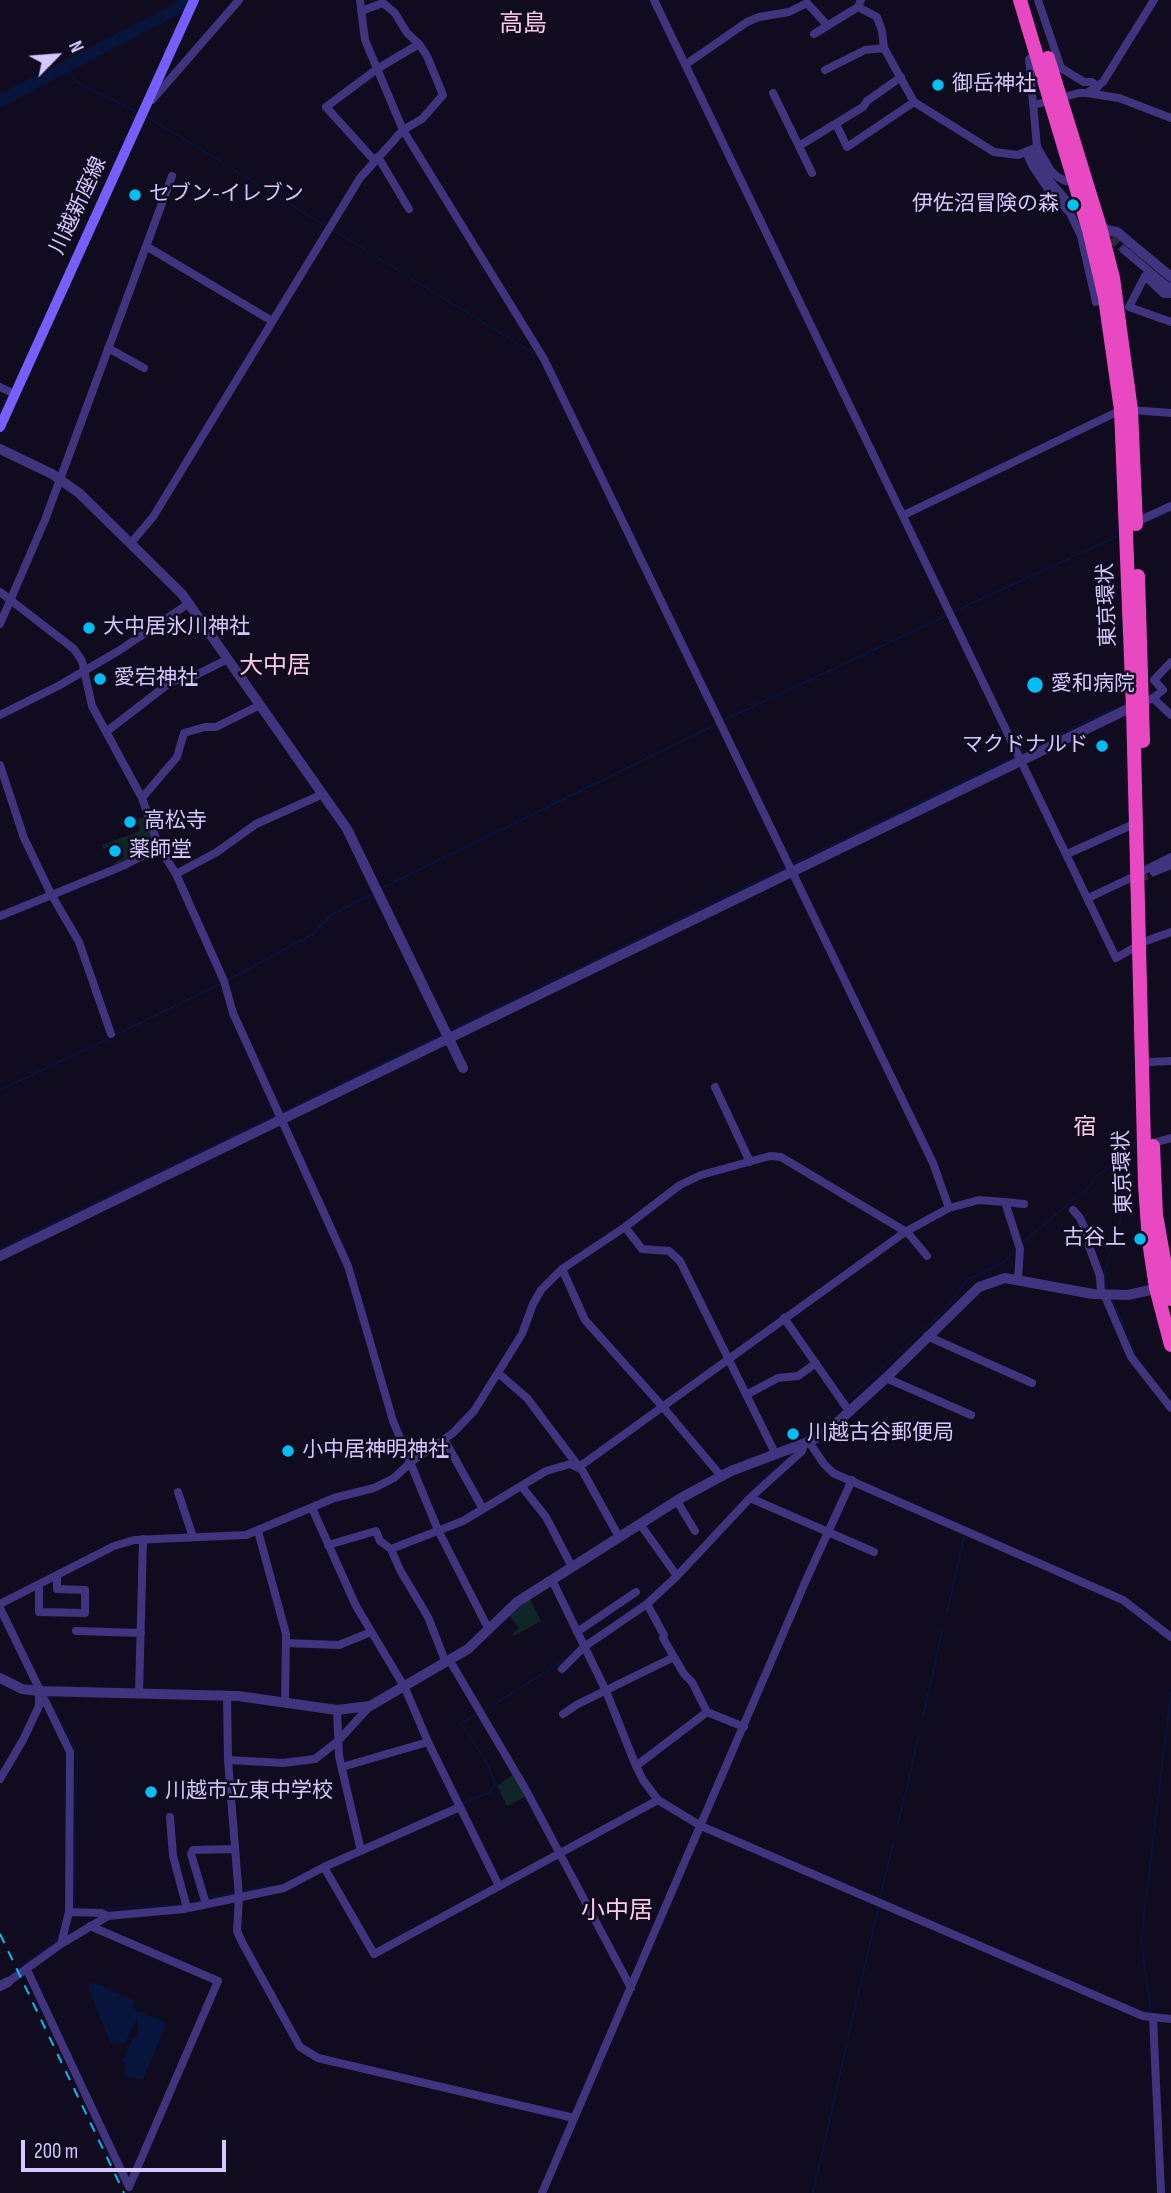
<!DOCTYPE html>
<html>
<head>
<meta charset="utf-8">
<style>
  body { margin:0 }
  #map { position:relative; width:1171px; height:2193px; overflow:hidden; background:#100b1e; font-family:"Sofia Sans Condensed",sans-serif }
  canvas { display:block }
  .north { position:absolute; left:21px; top:21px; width:70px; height:70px; -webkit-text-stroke:5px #100b1e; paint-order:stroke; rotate:65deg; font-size:19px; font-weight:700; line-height:28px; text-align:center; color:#d5c8ff }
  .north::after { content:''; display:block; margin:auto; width:24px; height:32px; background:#d5c8ff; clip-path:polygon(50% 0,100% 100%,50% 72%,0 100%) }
  .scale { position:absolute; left:21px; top:2140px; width:205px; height:32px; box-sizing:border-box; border:4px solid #d5c8ff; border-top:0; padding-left:9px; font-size:21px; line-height:24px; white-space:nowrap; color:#d5c8ff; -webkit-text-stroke:5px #100b1e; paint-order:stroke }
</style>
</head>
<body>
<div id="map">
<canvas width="1171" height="2193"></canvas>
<div class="north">N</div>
<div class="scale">200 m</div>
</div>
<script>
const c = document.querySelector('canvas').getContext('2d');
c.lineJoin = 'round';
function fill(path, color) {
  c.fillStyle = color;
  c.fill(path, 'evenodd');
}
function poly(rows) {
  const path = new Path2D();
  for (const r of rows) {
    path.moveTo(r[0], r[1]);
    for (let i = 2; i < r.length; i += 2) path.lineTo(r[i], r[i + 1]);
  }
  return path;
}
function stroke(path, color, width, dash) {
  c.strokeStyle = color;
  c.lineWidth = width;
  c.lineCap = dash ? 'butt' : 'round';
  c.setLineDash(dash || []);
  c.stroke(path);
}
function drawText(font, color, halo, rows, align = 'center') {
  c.font = font + ' "Sofia Sans Condensed","Noto Sans JP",sans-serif';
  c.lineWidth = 5;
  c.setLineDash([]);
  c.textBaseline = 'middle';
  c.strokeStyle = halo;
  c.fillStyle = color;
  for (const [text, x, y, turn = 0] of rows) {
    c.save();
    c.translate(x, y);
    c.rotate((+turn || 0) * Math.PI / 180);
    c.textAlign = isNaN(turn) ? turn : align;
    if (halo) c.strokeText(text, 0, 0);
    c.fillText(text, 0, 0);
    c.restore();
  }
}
fill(poly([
  [146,817,155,845,116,865,115,862,124,857,118,844,103,849,102,845,135,833,140,830,137,819],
  [529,1598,541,1621,514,1636,512,1634,519,1628,509,1615],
  [514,1774,527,1796,507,1806,497,1786]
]), '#0e2628');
fill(poly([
  [94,1982,135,2001,132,2006,136,2010,167,2023,142,2081,130,2076,126,2077,124,2071,127,2069,123,2060,133,2038,138,2032,138,2020,137,2018,124,2044,119,2043,111,2044,87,1986]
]), '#07143b');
stroke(poly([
  [65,67,76,82,137,112],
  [146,116,326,226],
  [331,229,538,356],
  [1144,523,1171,511],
  [953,612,1118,536],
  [722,721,948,615],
  [1020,754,1113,709],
  [793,864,1015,757],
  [380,889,717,724],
  [228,980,313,934,331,915,372,894],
  [450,1031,785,868],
  [115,1035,220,984],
  [0,1090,110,1038],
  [283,1112,442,1035],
  [1022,1243,1090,1186,1096,1176,1136,1151],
  [0,1249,275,1116],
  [1107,1289,1105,1282,1105,1269,1120,1222,1127,1156],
  [1112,1299,1125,1329],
  [1128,1337,1137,1359],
  [847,1400,944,1311,967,1280,1004,1262,1016,1250],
  [794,1444,794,1440,813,1430,840,1406],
  [749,1494,793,1452],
  [954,1582,965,1534],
  [947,1612,953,1587],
  [626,1613,650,1596],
  [930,1687,942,1631],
  [54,1709,77,1752,74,1908],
  [482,1712,566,1659],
  [923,1717,928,1693],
  [906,1792,918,1737],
  [463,1803,490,1792,495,1784,488,1765,461,1723,477,1714],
  [898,1823,904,1798],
  [411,1824,451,1807],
  [243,1891,272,1886],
  [209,1897,234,1893],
  [880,1898,893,1844],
  [189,1903,200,1900],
  [102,1909,183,1905],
  [22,1966,52,1944,59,1936],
  [1151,2013,1141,1940,1171,1692],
  [848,2038,879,1905],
  [813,2193,847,2043]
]), '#07143b', 2);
stroke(poly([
  [0,101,194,0]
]), '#07143b', 12);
stroke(poly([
  [1102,231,1124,250],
  [1129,884,1154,872]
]), '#2e2740', 8, [8, 4]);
stroke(poly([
  [360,0,365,40,403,130,544,359,933,1163,949,1208],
  [654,0,1116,958,1139,945],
  [1038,0,1061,68,1084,82,1092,82,1098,87],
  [858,7,877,17,882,31,884,48,914,102,994,152,1018,155,1037,147],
  [361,11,383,3,395,13,407,33,419,44],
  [814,34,858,7,861,0],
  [1037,55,1029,59,1037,147,1051,171,1058,177,1065,181,1074,181],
  [685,65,747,22,759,17,789,12,807,3,827,25],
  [825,70,865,50,884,48],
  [773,93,812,173],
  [1087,93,1103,82,1154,0],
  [152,100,239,0],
  [1034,105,1079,93,1087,93,1119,98,1171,118],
  [836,124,847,147,914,102],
  [799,146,863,107,867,101,901,77],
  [1031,150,1045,175,1069,203],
  [1026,152,1033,167,1048,189,1070,213,1081,236,1096,302,1105,298],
  [378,157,409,209],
  [146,246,272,321],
  [1124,250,1168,287,1171,286],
  [1171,294,1164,294,1145,276,1129,307,1171,322],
  [108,348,144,368],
  [0,387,15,394],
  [1131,410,1171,413],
  [904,515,1121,410],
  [1136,522,1171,506],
  [131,543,153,517,360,178,403,130,422,119,443,95,427,56,419,44,377,69,326,107,374,160],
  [0,592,74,649,82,661,92,706,142,798,159,847,176,874,224,981,233,1013,348,1266,393,1421,438,1530,489,1630],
  [0,624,45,520,172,176],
  [1153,698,1171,715],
  [1143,703,1153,698,1163,690,1154,680,1171,662],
  [0,715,60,685,120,650,188,604],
  [106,732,172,681,194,676,228,659],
  [0,765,24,838,51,894,79,942,111,1034],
  [142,798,177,757,184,733,205,727,216,727,260,705],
  [1067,854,1136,823],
  [1145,870,1171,857],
  [1154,872,1171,865],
  [176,874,217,852,256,824,323,794],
  [1088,898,1137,875],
  [0,916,125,865,159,847],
  [1146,941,1171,932],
  [1150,1062,1171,1061],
  [715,1087,750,1162],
  [1153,1143,1171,1138],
  [1005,1202,1024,1204],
  [1073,1210,1080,1218,1089,1238,1089,1246,1100,1276,1101,1294],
  [625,1227,642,1249,669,1251,680,1261,776,1455],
  [562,1269,585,1320,662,1406,721,1476],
  [1104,1294,1131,1357,1171,1408],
  [784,1318,849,1411],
  [927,1336,1032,1383],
  [498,1373,527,1398,579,1467,905,1232,949,1208,979,1200,1005,1202,1020,1249,1018,1279],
  [886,1378,971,1415],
  [746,1395,778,1378,798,1376,816,1363],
  [444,1439,483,1509],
  [809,1442,824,1464,833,1473,1123,1600,1171,1637],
  [522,1487,546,1517,572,1567],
  [178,1492,193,1537],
  [750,1498,874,1552],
  [677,1501,695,1531],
  [312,1508,356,1606,405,1688,428,1742,499,1886],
  [258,1531,286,1634,285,1702],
  [328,1545,376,1531,380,1541,391,1549],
  [677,1576,750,1498,802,1451,804,1444],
  [552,1580,606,1691,636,1766,643,1780,658,1800,701,1826,1143,2016,1171,2019],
  [39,1585,39,1612,85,1613,85,1590,57,1589,57,1576],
  [0,1604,114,1546,134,1540,246,1535,334,1498,374,1488,394,1478,411,1462,453,1433,474,1411,522,1334,533,1304,541,1290,562,1269,625,1227,680,1185,701,1175,770,1156,781,1157,908,1233,927,1256],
  [647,1604,664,1635,663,1638,684,1674,692,1682,707,1712],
  [0,1608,70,1752,69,1912,61,1944],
  [76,1631,141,1633],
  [577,1632,636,1592],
  [286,1643,339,1645,371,1632],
  [450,1661,526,1790,631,1988],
  [446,1663,428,1617,400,1570,391,1549,463,1521,546,1471,570,1464,582,1470,619,1537],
  [562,1669,584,1647,647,1604,677,1576,640,1524],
  [139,1694,143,1539],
  [227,1696,228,1760,239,1897,237,1931,243,1944,300,2047,318,2058,574,2118],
  [337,1710,339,1756,361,1851],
  [563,1714,578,1704,674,1657],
  [228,1760,283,1763,315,1759,338,1741,370,1706],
  [636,1766,707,1712,744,1727],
  [342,1767,428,1742],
  [0,1779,23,1740,39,1706,39,1694],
  [170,1817,173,1856,187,1908],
  [324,1867,374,1954,658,1800],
  [206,1904,191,1854,193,1850,234,1849],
  [69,1912,101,1913,108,1916],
  [90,1926,218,1981,129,2187],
  [27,1970,129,2187],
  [8,1982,61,1944,108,1916,184,1909,284,1888,324,1867,460,1807],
  [1153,2017,1161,2193],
  [542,2193,807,1578,852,1480]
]), '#40347e', 8);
stroke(poly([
  [1096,228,1117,232,1171,277],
  [0,449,52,474,79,493,182,594,347,829,463,1068],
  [0,1256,1136,705],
  [0,1678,22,1689,39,1691,238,1696,337,1710,370,1706,468,1649,517,1602,681,1498,731,1471,813,1440,840,1420,886,1378,979,1287,1005,1278,1093,1294,1128,1295,1159,1288],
  [0,1986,8,1982]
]), '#40347e', 10);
stroke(poly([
  [0,427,194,0]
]), '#765fff', 10);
stroke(poly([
  [1020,0,1089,230,1105,298,1121,410,1133,707,1145,1185,1149,1241,1156,1288,1171,1345],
  [1048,58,1100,227,1113,278,1131,410,1136,524],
  [1138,576,1143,741],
  [1153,1146,1156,1215,1171,1299]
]), '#e849c2', 14);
stroke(poly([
  [0,1934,124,2193]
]), '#00bdf3', 2, [10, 9]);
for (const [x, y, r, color] of [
  [938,85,7,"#00bdf3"],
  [135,195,7,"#00bdf3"],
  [1073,205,7,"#00bdf3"],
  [89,628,7,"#00bdf3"],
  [100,679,7,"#00bdf3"],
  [1035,685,9,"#00bdf3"],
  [1102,746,7,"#00bdf3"],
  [130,822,7,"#00bdf3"],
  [115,851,7,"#00bdf3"],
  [1140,1239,7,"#00bdf3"],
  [793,1434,7,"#00bdf3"],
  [288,1451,7,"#00bdf3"],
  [151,1792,7,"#00bdf3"]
]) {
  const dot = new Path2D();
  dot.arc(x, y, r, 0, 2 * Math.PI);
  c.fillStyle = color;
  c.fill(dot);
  stroke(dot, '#100b1e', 2.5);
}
drawText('21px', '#d5c8ff', '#100b1e', [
  ["御岳神社",952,85],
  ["セブン-イレブン",149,195],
  ["伊佐沼冒険の森",1059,205,"right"],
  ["大中居氷川神社",103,628],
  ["愛宕神社",114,679],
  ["愛和病院",1051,685],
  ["マクドナルド",1088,746,"right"],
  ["高松寺",144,822],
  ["薬師堂",129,851],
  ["古谷上",1126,1239,"right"],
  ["川越古谷郵便局",807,1434],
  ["小中居神明神社",302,1451],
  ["川越市立東中学校",165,1792]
], 'left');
drawText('21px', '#d5c8ff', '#100b1e', [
  ["川越新座線",79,206,-65],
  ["東京環状",1108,605,-92],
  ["東京環状",1124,1172,-92]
]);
drawText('23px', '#ffcae5', '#100b1e', [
  ["宿",1085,1128]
]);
drawText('24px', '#ffcae5', '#100b1e', [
  ["高島",523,25],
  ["大中居",275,667],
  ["小中居",617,1912]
]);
</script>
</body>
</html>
